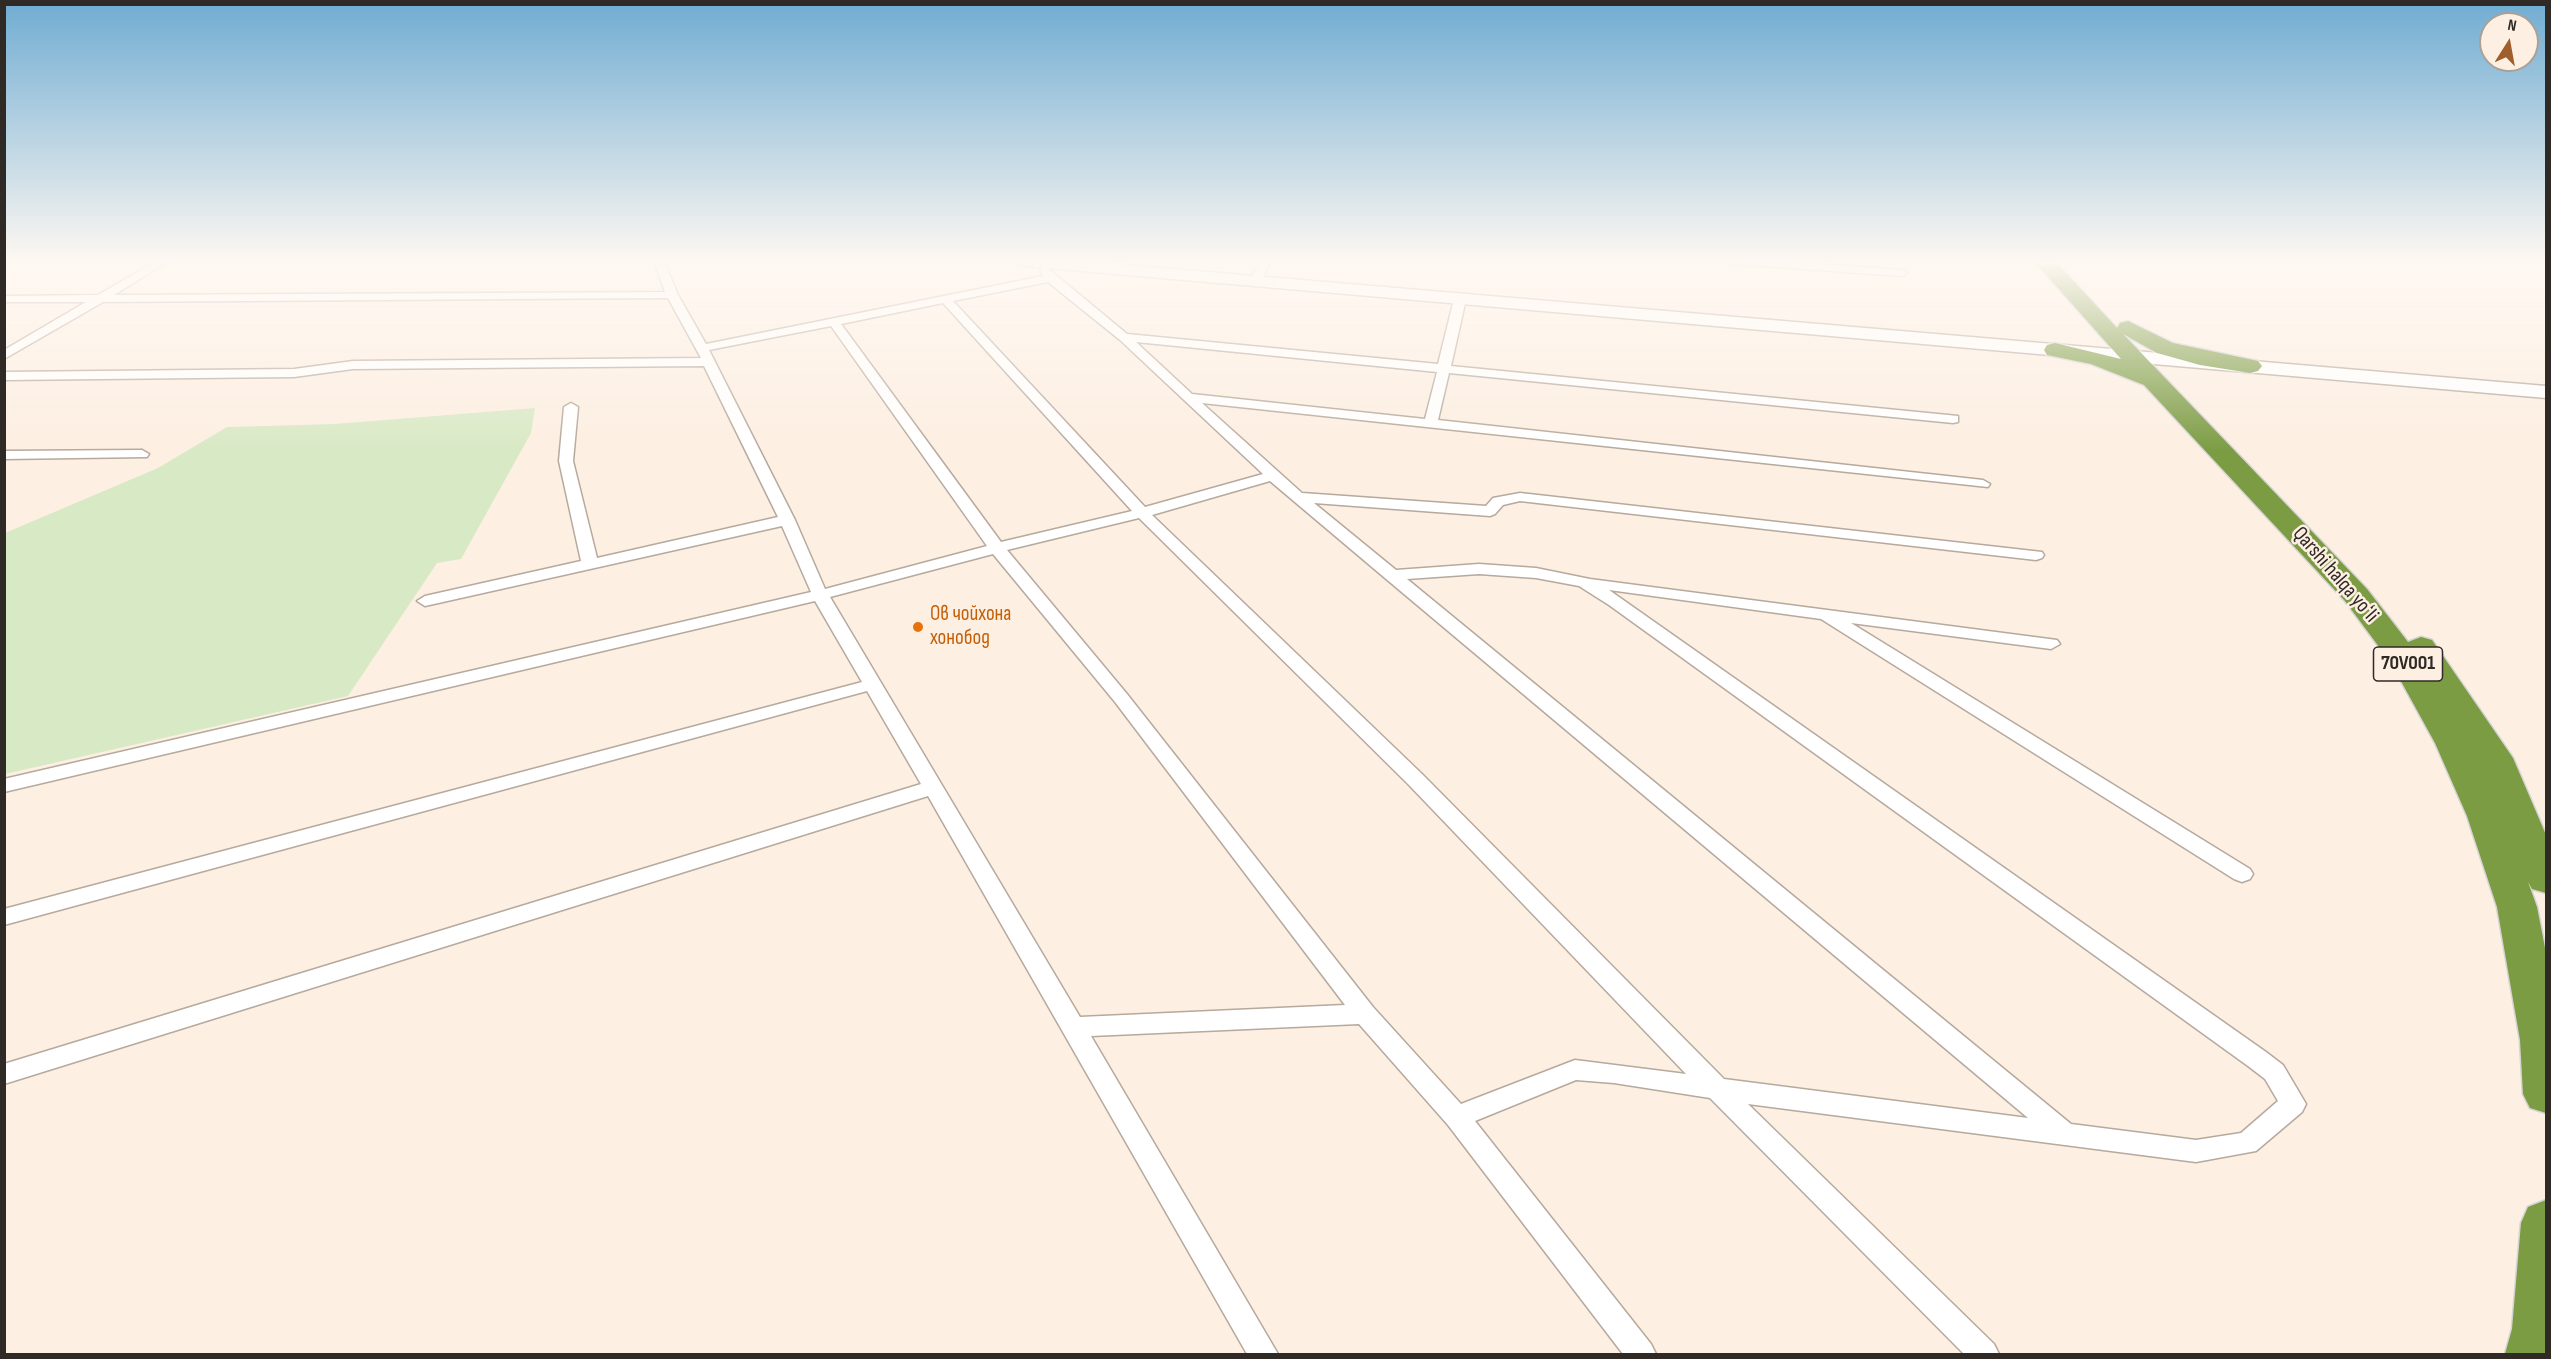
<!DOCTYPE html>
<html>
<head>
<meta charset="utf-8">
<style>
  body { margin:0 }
  #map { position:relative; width:2551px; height:1359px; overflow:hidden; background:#fdefe2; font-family:"Sofia Sans Condensed",sans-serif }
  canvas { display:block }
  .frame { position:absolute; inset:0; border:6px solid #2f2a25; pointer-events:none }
  .north { position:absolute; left:2479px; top:12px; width:60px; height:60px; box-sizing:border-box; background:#fdefe2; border:2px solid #aba096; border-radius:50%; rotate:11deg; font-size:16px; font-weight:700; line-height:24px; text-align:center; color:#2f2a25 }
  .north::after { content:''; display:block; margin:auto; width:21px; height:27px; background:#a15e2d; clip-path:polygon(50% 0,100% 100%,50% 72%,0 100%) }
</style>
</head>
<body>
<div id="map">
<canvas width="2551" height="1359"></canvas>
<div class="frame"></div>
<div class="north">N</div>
</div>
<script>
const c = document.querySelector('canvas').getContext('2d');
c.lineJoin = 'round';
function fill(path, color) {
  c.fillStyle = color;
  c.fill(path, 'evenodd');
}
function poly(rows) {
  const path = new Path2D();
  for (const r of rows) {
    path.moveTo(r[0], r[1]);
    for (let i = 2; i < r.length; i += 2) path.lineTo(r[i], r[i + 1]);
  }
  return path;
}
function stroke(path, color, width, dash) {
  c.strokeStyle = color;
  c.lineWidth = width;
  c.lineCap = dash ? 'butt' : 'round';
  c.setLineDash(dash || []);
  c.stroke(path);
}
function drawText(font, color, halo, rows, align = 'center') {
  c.font = font + ' "Sofia Sans Condensed",sans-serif';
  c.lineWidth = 5;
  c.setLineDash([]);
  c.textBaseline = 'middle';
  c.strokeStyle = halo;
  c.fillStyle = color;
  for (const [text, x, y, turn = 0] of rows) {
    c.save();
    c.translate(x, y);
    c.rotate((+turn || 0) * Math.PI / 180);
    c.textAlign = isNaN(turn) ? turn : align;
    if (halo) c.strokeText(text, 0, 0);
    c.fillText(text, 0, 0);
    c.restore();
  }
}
fill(poly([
  [535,408,531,433,461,559,437,563,348,696,5,774,5,533,158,468,227,427,335,424]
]), '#d8e9c5');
const street = poly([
  [156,261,169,261,114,295,665,292,654,261,664,261,678,295,706,344,1043,276,1040,269,1045,266,1127,334,1438,364,1454,299,1460,296,1466,299,1451,366,1958,416,1958,422,1953,423,1449,373,1438,420,1983,480,1990,484,1988,487,1202,403,1302,493,1486,506,1493,498,1520,493,2042,552,2044,555,2042,558,2036,560,1520,501,1503,505,1495,514,1490,516,1314,503,1396,570,1479,564,1536,568,1590,579,2057,640,2060,644,2051,649,1851,623,2250,869,2253,874,2250,879,2242,882,2234,879,1821,619,1609,590,2266,1052,2283,1065,2306,1104,2302,1112,2256,1151,2196,1162,1748,1104,1994,1344,1999,1354,1964,1354,1710,1098,1614,1083,1576,1080,1475,1121,1651,1344,1656,1354,1623,1354,1448,1125,1359,1024,1091,1036,1278,1354,1247,1354,928,796,4,1084,4,1064,921,784,867,691,4,925,4,909,862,682,815,601,4,792,4,779,811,592,782,526,425,606,417,601,425,596,581,561,559,461,564,407,571,403,578,407,573,461,597,558,778,517,704,366,353,369,294,377,4,380,4,372,294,369,353,361,701,358,668,298,103,302,4,359,4,350,86,302,4,302,4,296,98,295,156,261],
  [1048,282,1120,340,1263,474,1145,507,953,301,1048,282],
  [943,303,1132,511,1001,542,841,324,943,303],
  [831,326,987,546,825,589,795,520,709,350,831,326],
  [1136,342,1437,372,1425,419,1192,394,1136,342],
  [1270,481,1385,578,2028,1118,1724,1079,1422,774,1152,515,1270,481],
  [1139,518,1408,784,1686,1074,1575,1060,1461,1104,1373,1007,1127,694,1007,550,1139,518],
  [993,554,1115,702,1345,1005,1080,1017,830,597,993,554],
  [1479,574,1536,578,1579,586,1609,605,2248,1066,2265,1079,2278,1101,2241,1133,2196,1140,2071,1124,1407,579,1479,574],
  [1260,261,1270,261,1262,281,1256,284,1250,281,1260,261],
  [1728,261,1778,261,1902,270,1907,273,1902,276,1733,264,1728,261],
  [142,450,149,454,147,457,4,459,4,451,142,450]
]);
const secondary = poly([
  [1015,261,1079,261,2546,386,2546,398,1023,266,1015,261]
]);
const highway = poly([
  [2034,261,2055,261,2117,328,2120,323,2128,321,2173,343,2258,361,2262,366,2258,371,2250,373,2200,365,2157,353,2123,334,2367,589,2408,642,2421,637,2432,640,2513,758,2546,835,2546,893,2532,889,2528,882,2537,907,2546,953,2546,1113,2530,1108,2523,1094,2520,1040,2497,907,2467,816,2435,743,2391,663,2345,601,2144,385,2091,364,2047,355,2044,350,2047,345,2055,343,2121,359,2034,261],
  [2546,1200,2546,1354,2505,1354,2512,1329,2521,1223,2528,1207,2546,1200]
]);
stroke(street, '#b6a99d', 3);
stroke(secondary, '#b6a99d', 3);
stroke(highway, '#d5d4d3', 3);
fill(street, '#fff');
fill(secondary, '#fff');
fill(highway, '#7c9c44');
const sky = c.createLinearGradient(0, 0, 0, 451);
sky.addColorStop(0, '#6facd2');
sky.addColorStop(0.58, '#fef8f2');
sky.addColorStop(1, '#fef8f200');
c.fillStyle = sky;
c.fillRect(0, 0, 2551, 451);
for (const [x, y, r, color] of [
  [918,627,6,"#e8710a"]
]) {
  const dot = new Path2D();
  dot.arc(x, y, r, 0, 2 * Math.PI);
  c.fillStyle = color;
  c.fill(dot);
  stroke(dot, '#fdefe2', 2);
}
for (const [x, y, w] of [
  [2408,664,69]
]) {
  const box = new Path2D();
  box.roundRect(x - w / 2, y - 17, w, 34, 4.5);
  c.fillStyle = '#fdefe2';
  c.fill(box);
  stroke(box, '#2f2a25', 1.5);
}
drawText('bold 20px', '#2f2a25', null, [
  ["70V001",2408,664]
]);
drawText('21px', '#2f2a25', '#fdefe2', [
  ["Qarshi halqa yoʻli",2335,575,49]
]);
drawText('21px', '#c56008', '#fdefe2', [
  ["Ов чойхона",930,615],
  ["хонобод",930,639]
], 'left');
</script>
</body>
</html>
